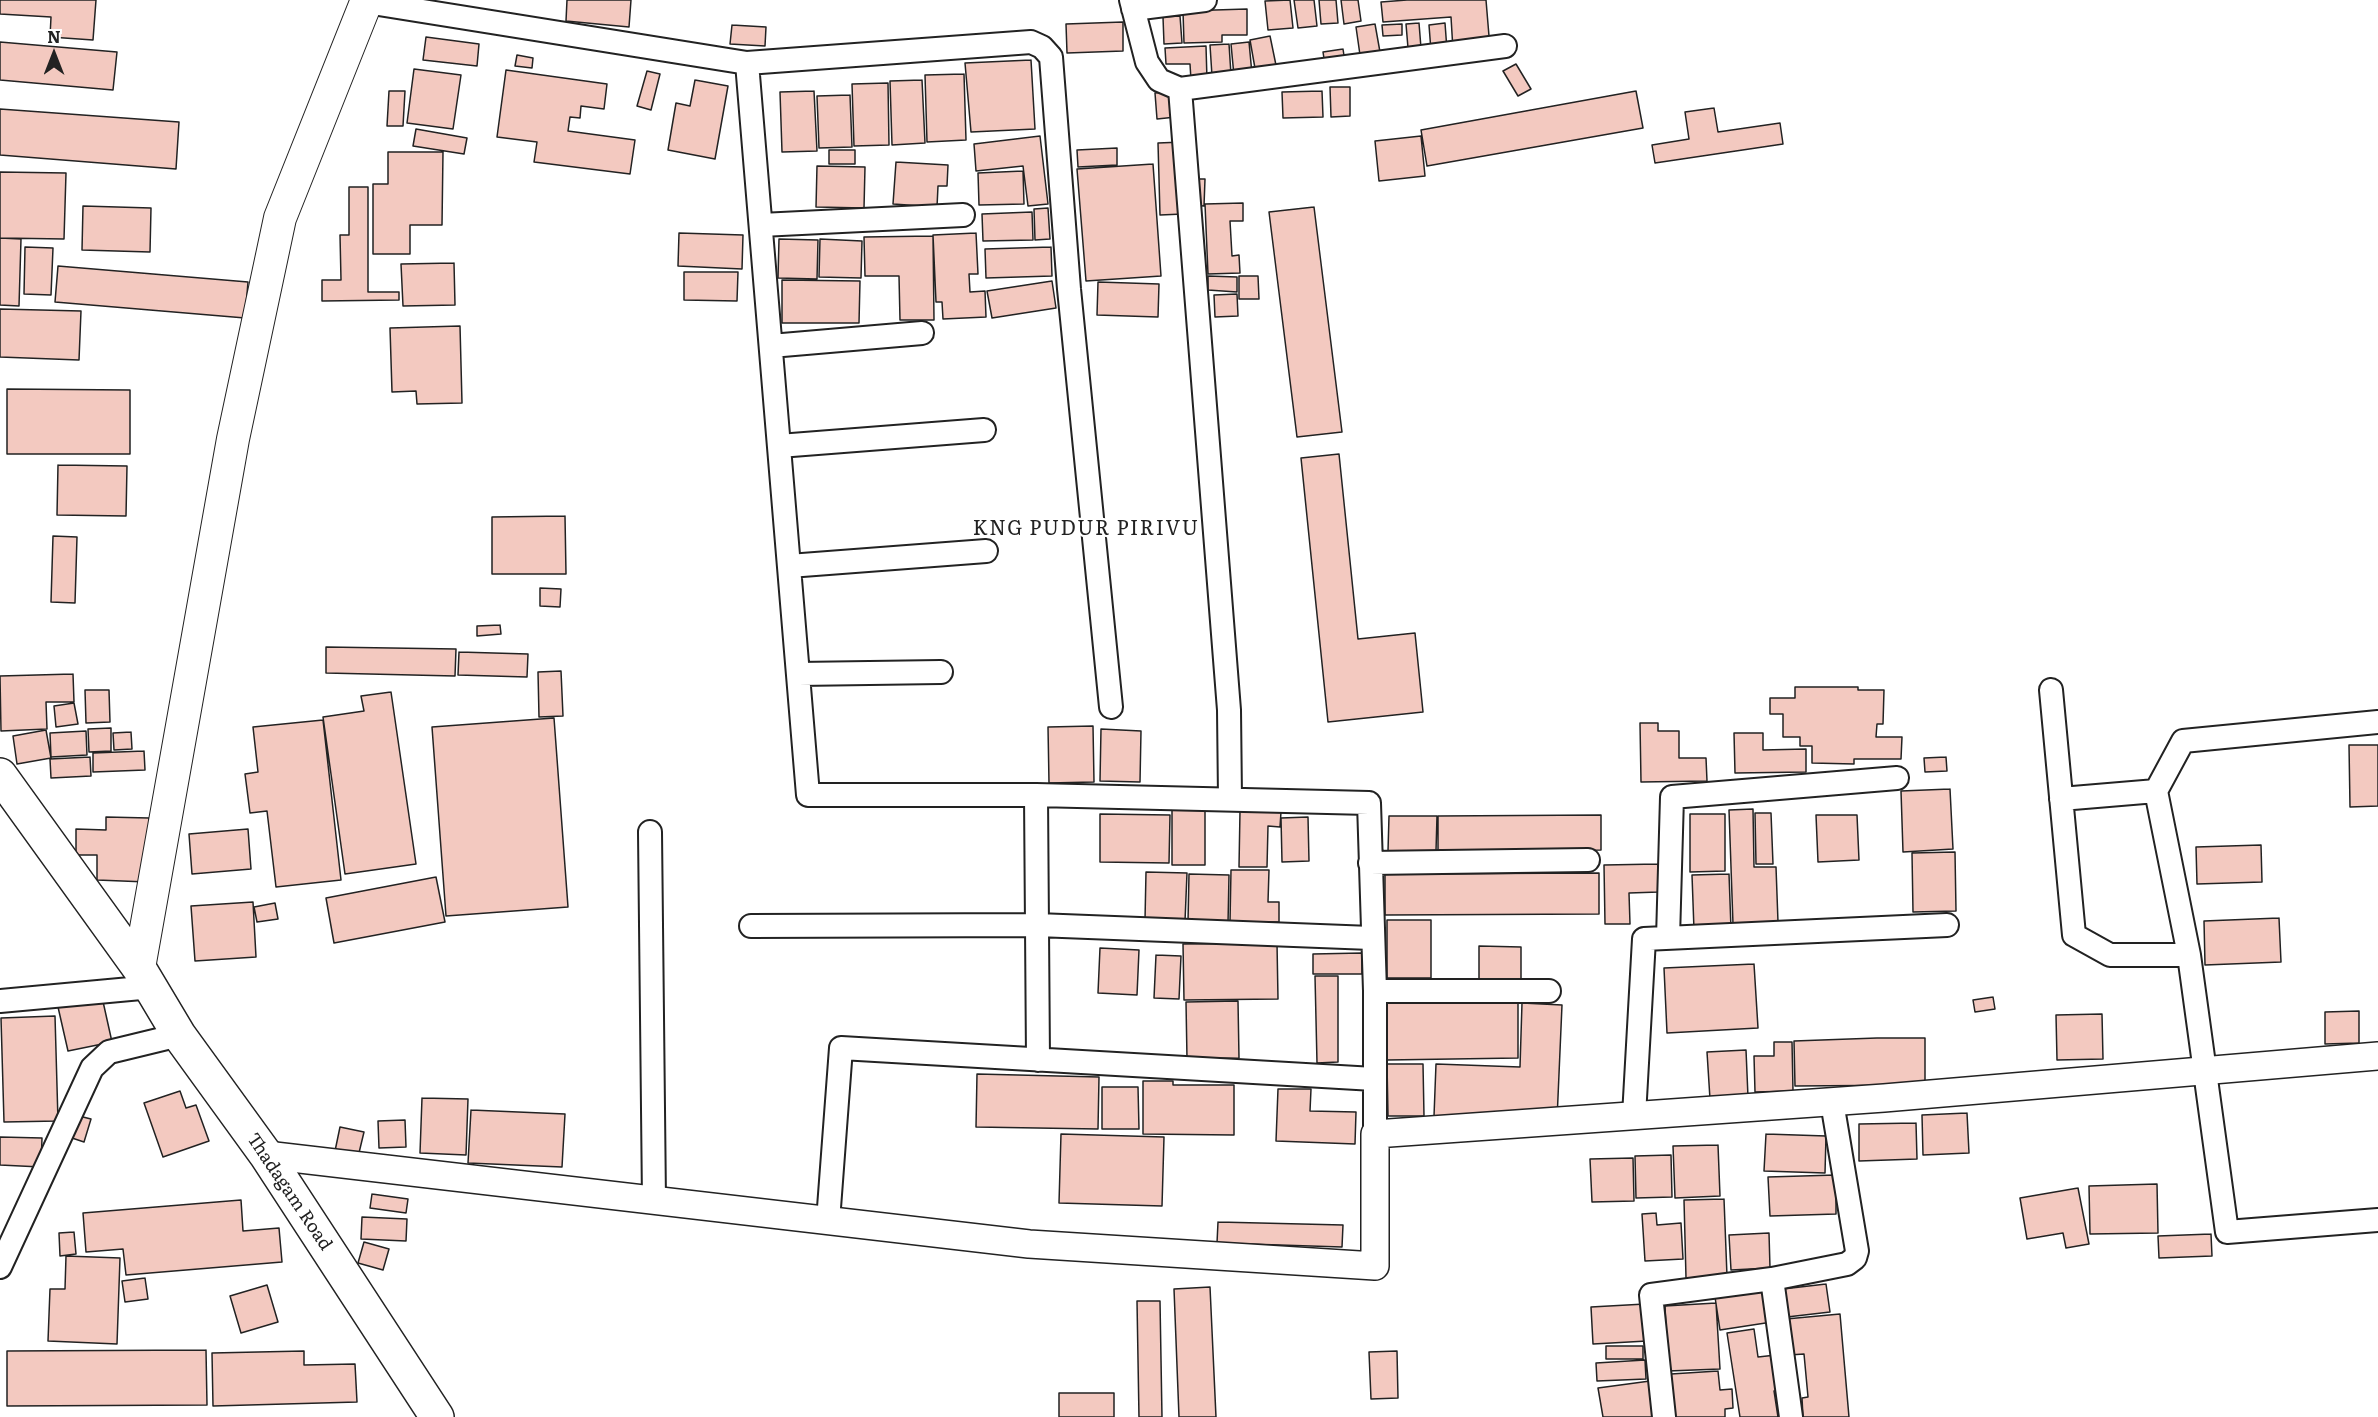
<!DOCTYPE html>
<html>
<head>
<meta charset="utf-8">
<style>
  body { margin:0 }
  #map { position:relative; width:2378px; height:1417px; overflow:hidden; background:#fff; font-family:Literata,serif }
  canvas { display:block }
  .north { position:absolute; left:24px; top:24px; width:60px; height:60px; -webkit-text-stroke:4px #fff; paint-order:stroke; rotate:0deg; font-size:16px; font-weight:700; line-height:24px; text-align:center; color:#222 }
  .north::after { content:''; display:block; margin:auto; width:21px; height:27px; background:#222; clip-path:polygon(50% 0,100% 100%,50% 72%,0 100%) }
</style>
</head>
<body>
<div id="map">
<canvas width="2378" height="1417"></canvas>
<div class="north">N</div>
</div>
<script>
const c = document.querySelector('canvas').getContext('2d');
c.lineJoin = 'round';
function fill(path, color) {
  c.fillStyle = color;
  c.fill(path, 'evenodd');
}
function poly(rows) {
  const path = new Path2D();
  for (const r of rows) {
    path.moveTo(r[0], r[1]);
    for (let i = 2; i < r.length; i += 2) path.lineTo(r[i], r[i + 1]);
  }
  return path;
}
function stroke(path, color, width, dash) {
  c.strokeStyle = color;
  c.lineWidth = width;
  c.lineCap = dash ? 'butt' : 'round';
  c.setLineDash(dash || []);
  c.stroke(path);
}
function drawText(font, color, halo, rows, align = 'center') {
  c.font = font + ' Literata,serif';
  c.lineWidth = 4.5;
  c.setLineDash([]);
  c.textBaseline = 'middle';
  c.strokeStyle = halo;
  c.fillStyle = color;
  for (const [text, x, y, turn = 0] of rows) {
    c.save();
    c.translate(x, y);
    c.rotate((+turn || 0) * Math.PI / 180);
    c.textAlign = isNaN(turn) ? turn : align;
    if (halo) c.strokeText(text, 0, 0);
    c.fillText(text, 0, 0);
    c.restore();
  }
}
const building = poly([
  [0,0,96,0,93,40,50,37,51,17,0,14,0,0],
  [567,0,631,0,629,27,566,21,567,0],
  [1290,0,1293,28,1268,30,1265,1,1290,0],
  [1294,0,1314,0,1317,26,1298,28,1294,0],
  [1319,0,1336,0,1338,23,1321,24,1319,0],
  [1341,0,1358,0,1361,21,1344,24,1341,0],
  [1407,0,1486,0,1490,48,1453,50,1451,17,1383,22,1381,2,1407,0],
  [1247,9,1247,35,1222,35,1222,42,1184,43,1183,11,1247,9],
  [1180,16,1182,43,1164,44,1163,17,1180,16],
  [1123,22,1123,51,1067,53,1066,24,1123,22],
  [1419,23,1421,48,1408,48,1406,24,1419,23],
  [1445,23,1447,50,1431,51,1429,25,1445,23],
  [1375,24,1380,52,1360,55,1356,27,1375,24],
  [1402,24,1402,35,1383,36,1382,25,1402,24],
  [732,25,766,27,765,46,730,44,732,25],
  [1270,36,1277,70,1256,74,1250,40,1270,36],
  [426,37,479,44,477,66,423,60,426,37],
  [0,42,117,52,113,90,0,80,0,42],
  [1249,42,1252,74,1234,76,1231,44,1249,42],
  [1229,44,1231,75,1212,76,1210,45,1229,44],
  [1206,46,1207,80,1191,80,1190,64,1166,64,1165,48,1206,46],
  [1343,49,1345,62,1325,65,1323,52,1343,49],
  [517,55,533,58,532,68,515,66,517,55],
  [1031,60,1035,129,971,132,965,63,1031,60],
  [1516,64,1531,89,1518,96,1503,71,1516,64],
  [414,69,461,75,453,129,407,123,414,69],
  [506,70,607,84,604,109,581,106,580,118,570,117,568,131,635,140,630,174,534,162,537,142,497,137,506,70],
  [647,71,660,74,651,110,637,106,647,71],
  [964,74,966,140,927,142,925,75,964,74],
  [695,80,728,86,715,159,668,150,676,103,690,106,695,80],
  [922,80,925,143,892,145,890,81,922,80],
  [888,83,889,145,854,146,852,84,888,83],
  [1330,87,1350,87,1350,116,1331,117,1330,87],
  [389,91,405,91,403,126,387,126,389,91],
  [814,91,817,151,782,152,780,92,814,91],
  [1174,91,1176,117,1157,119,1155,93,1174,91],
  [1322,91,1323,117,1283,118,1282,92,1322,91],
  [1636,91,1643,128,1427,166,1421,130,1636,91],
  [850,95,852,147,819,148,817,96,850,95],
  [1714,108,1718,132,1780,123,1783,144,1655,163,1652,145,1689,139,1685,112,1714,108],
  [0,109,179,122,176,169,0,155,0,109],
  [416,129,467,138,464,154,413,146,416,129],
  [1040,136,1048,204,1028,206,1023,166,976,171,974,144,1040,136],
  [1421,136,1425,176,1379,181,1375,141,1421,136],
  [1183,142,1183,214,1160,215,1158,143,1183,142],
  [1117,148,1117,165,1078,167,1077,150,1117,148],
  [829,150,855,150,855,164,829,164,829,150],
  [388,152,443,152,442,225,410,225,410,254,373,254,373,184,388,184,388,152],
  [896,162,948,165,947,186,938,186,937,207,893,204,896,162],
  [1153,164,1161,276,1086,281,1077,169,1153,164],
  [817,166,865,167,864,208,816,207,817,166],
  [1023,171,1024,204,979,205,978,173,1023,171],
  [0,172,66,173,64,239,0,238,0,172],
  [1191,179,1205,179,1204,206,1190,205,1191,179],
  [349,187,368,187,368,292,399,292,399,300,322,301,322,280,341,280,340,235,349,235,349,187],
  [1243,203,1243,221,1230,221,1232,256,1239,255,1240,273,1208,274,1205,204,1243,203],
  [83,206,151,208,150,252,82,250,83,206],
  [1314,207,1342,432,1297,437,1269,212,1314,207],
  [1048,208,1050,239,1035,240,1034,209,1048,208],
  [1032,212,1033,240,983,241,982,214,1032,212],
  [679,233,743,235,742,269,678,266,679,233],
  [976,233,978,274,969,274,970,292,985,291,986,317,943,319,942,302,936,302,933,235,976,233],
  [933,236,934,320,900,320,899,276,865,276,864,237,933,236],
  [0,238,21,239,19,306,0,305,0,238],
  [779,239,818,240,817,279,778,278,779,239],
  [820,239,862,241,861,278,819,277,820,239],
  [25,247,53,248,51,295,24,294,25,247],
  [1051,247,1052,276,986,278,985,249,1051,247],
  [454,263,455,305,403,306,401,264,454,263],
  [58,266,248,282,245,318,55,302,58,266],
  [684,272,738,272,737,301,684,300,684,272],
  [1208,276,1237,277,1237,292,1208,290,1208,276],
  [1239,276,1258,276,1259,299,1239,299,1239,276],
  [782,280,860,281,859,323,782,323,782,280],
  [1052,281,1056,308,992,318,987,291,1052,281],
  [1098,282,1159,284,1158,317,1097,315,1098,282],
  [1237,294,1238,316,1215,317,1214,295,1237,294],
  [0,309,81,311,79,360,0,357,0,309],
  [460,326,462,403,417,404,416,391,392,392,390,328,460,326],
  [7,389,130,390,130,454,7,454,7,389],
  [1339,454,1358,639,1415,633,1423,712,1328,722,1301,458,1339,454],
  [58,465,127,466,126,516,57,515,58,465],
  [565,516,566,574,492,574,492,517,565,516],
  [53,536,77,537,75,603,51,602,53,536],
  [540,588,561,589,560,607,540,606,540,588],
  [500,625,501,634,477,636,477,626,500,625],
  [326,647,456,649,455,676,326,673,326,647],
  [459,652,528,654,527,677,458,675,459,652],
  [561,671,563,716,539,717,538,672,561,671],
  [73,674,74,702,46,702,47,729,1,731,0,676,73,674],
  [1795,687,1858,687,1858,690,1884,690,1883,724,1877,724,1876,737,1902,737,1901,759,1854,759,1854,764,1812,763,1812,746,1800,746,1800,737,1783,737,1783,714,1770,714,1770,698,1795,698,1795,687],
  [85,690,109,690,110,722,86,723,85,690],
  [391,692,416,864,345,874,323,717,364,711,361,696,391,692],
  [74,703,78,724,56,727,54,706,74,703],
  [554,718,568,907,446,916,432,727,554,718],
  [323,720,341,880,276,887,267,811,250,813,245,774,258,772,253,727,323,720],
  [1640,723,1658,723,1658,731,1679,731,1679,758,1706,758,1707,781,1641,782,1640,723],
  [1093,726,1094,782,1049,783,1048,727,1093,726],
  [111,728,111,751,89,752,88,729,111,728],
  [1101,729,1141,731,1140,782,1100,781,1101,729],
  [46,730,51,758,17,764,13,736,46,730],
  [86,731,87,755,51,757,50,733,86,731],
  [131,732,132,749,114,750,113,733,131,732],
  [1734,733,1763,733,1763,750,1806,749,1806,772,1735,773,1734,733],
  [2349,745,2378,745,2378,806,2350,807,2349,745],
  [144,751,145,770,93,772,93,753,144,751],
  [90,757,91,776,51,778,50,759,90,757],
  [1946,757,1947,771,1925,772,1924,758,1946,757],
  [1950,789,1953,849,1903,852,1901,791,1950,789],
  [1172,808,1205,808,1205,865,1172,865,1172,808],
  [1753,809,1754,867,1776,867,1778,922,1733,924,1729,810,1753,809],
  [1240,811,1281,812,1280,827,1268,826,1267,867,1239,867,1240,811],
  [1755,813,1771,813,1773,864,1756,864,1755,813],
  [1100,814,1170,815,1169,863,1100,862,1100,814],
  [1690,814,1725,814,1725,871,1690,872,1690,814],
  [1601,815,1601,850,1438,851,1438,816,1601,815],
  [1816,815,1857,815,1859,860,1818,862,1816,815],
  [1389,816,1437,816,1436,851,1388,851,1389,816],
  [106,817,149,818,147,882,97,880,97,855,76,855,76,829,106,830,106,817],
  [1308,817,1309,861,1282,862,1281,818,1308,817],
  [248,829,251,869,192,874,189,834,248,829],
  [2261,845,2262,882,2197,884,2196,847,2261,845],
  [1955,852,1956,911,1913,912,1912,853,1955,852],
  [1658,864,1659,892,1629,893,1630,924,1605,924,1604,865,1658,864],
  [1231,870,1269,870,1268,902,1279,902,1279,922,1230,922,1231,870],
  [1146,872,1187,873,1185,921,1145,920,1146,872],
  [1599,873,1599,914,1385,915,1385,874,1599,873],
  [1189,874,1229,875,1228,924,1188,922,1189,874],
  [1729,874,1731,929,1694,930,1692,875,1729,874],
  [436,877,445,922,334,943,326,898,436,877],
  [253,902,256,957,195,961,191,906,253,902],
  [275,903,278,919,257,922,254,907,275,903],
  [2279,918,2281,962,2205,965,2204,921,2279,918],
  [1387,920,1431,920,1431,978,1387,978,1387,920],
  [1277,943,1278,999,1184,1000,1183,944,1277,943],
  [1479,946,1521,947,1521,982,1479,981,1479,946],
  [1100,948,1139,950,1137,995,1098,993,1100,948],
  [1362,953,1362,974,1313,974,1313,954,1362,953],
  [1156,955,1181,956,1179,999,1154,998,1156,955],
  [1754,964,1758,1028,1667,1033,1664,968,1754,964],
  [1315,976,1338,976,1338,1062,1317,1063,1315,976],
  [102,997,112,1042,68,1051,58,1007,102,997],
  [1993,997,1995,1009,1975,1012,1973,1000,1993,997],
  [1238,1001,1239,1058,1187,1059,1186,1002,1238,1001],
  [1518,1001,1518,1058,1387,1060,1386,1003,1518,1001],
  [1522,1003,1562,1005,1557,1120,1434,1116,1436,1064,1520,1067,1522,1003],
  [2359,1011,2359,1043,2325,1044,2325,1012,2359,1011],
  [2102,1014,2103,1059,2057,1060,2056,1015,2102,1014],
  [55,1016,58,1121,4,1122,1,1018,55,1016],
  [1877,1038,1925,1038,1925,1085,1795,1086,1794,1041,1877,1038],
  [1774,1042,1792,1042,1793,1091,1755,1092,1754,1056,1774,1056,1774,1042],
  [1746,1050,1748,1097,1710,1099,1707,1052,1746,1050],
  [1387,1064,1423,1064,1424,1116,1388,1116,1387,1064],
  [977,1074,1099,1077,1098,1129,976,1127,977,1074],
  [1143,1081,1173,1081,1173,1085,1234,1085,1234,1135,1143,1134,1143,1081],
  [1102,1087,1138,1087,1139,1129,1102,1129,1102,1087],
  [1278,1089,1311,1089,1310,1111,1356,1112,1355,1144,1276,1141,1278,1089],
  [180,1091,186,1108,196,1105,209,1141,163,1157,144,1103,180,1091],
  [422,1098,468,1099,466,1155,420,1153,422,1098],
  [471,1110,565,1114,562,1167,468,1163,471,1110],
  [1967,1113,1969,1153,1923,1155,1922,1115,1967,1113],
  [79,1116,91,1119,84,1142,72,1138,79,1116],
  [405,1120,406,1147,379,1148,378,1121,405,1120],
  [1916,1123,1917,1159,1859,1161,1859,1124,1916,1123],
  [340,1127,364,1132,358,1157,335,1151,340,1127],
  [1061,1134,1164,1137,1162,1206,1059,1203,1061,1134],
  [1766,1134,1826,1136,1825,1173,1764,1171,1766,1134],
  [0,1137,42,1138,41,1167,0,1165,0,1137],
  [1718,1145,1720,1196,1675,1198,1673,1146,1718,1145],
  [1671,1155,1672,1197,1636,1198,1635,1156,1671,1155],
  [1633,1158,1634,1201,1592,1202,1590,1159,1633,1158],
  [1836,1175,1836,1214,1770,1216,1768,1177,1836,1175],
  [2157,1184,2158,1233,2090,1234,2089,1186,2157,1184],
  [2078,1188,2089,1244,2066,1248,2063,1233,2027,1239,2020,1198,2078,1188],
  [372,1194,408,1199,406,1213,370,1208,372,1194],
  [1724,1199,1727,1276,1686,1278,1684,1200,1724,1199],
  [241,1200,243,1231,279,1228,282,1262,126,1275,123,1249,86,1252,83,1213,241,1200],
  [1656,1213,1657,1225,1681,1223,1683,1259,1645,1261,1642,1214,1656,1213],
  [362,1217,407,1219,406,1241,361,1239,362,1217],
  [1218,1222,1343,1225,1342,1247,1217,1243,1218,1222],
  [74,1232,76,1254,60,1256,59,1233,74,1232],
  [1769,1233,1770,1268,1731,1270,1729,1235,1769,1233],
  [2211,1234,2212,1256,2159,1258,2158,1236,2211,1234],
  [364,1242,389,1249,383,1270,358,1263,364,1242],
  [66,1256,120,1258,117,1344,48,1341,50,1289,65,1289,66,1256],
  [145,1278,148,1299,125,1302,122,1281,145,1278],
  [1826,1284,1830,1312,1787,1317,1783,1289,1826,1284],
  [267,1285,278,1322,241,1333,230,1296,267,1285],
  [1210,1287,1216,1417,1179,1417,1174,1289,1210,1287],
  [1767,1289,1772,1322,1720,1330,1715,1297,1767,1289],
  [1137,1301,1160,1301,1162,1417,1139,1417,1137,1301],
  [1716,1303,1720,1369,1668,1371,1665,1306,1716,1303],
  [1645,1304,1647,1341,1593,1344,1591,1307,1645,1304],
  [1840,1314,1849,1417,1803,1417,1802,1398,1808,1397,1804,1354,1789,1355,1786,1319,1840,1314],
  [1754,1329,1758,1357,1776,1355,1781,1390,1774,1391,1778,1417,1740,1417,1727,1333,1754,1329],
  [1606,1346,1643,1346,1643,1359,1606,1359,1606,1346],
  [206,1350,207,1405,7,1406,7,1351,206,1350],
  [304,1351,304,1365,355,1364,357,1402,213,1406,212,1353,304,1351],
  [1397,1351,1398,1398,1371,1399,1369,1352,1397,1351],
  [1645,1360,1646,1379,1597,1381,1596,1363,1645,1360],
  [1718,1371,1720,1390,1732,1389,1733,1408,1725,1409,1725,1417,1674,1417,1671,1374,1718,1371],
  [1650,1381,1655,1417,1603,1417,1598,1388,1650,1381],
  [1059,1393,1114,1393,1114,1417,1059,1417,1059,1393]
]);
fill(building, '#f3c9c0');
stroke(building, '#222', 1.5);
const minor = poly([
  [1131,0,1147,62,1159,80,1180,89,1505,46],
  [366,2,747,63,808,795,1036,795],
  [1133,9,1205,0],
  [747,63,1031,42,1042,47,1051,57,1069,289,1111,707],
  [1180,89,1229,710,1230,798],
  [761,225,963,215],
  [771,346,922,333],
  [779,446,984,430],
  [789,566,986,551],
  [798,674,941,672],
  [2051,690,2074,935,2110,955,2189,955],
  [2378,722,2183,741,2156,791,2189,955,2227,1232,2378,1220],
  [2061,799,2156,791],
  [650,832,654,1201],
  [1370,863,1588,860],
  [751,926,1037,925,1371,938],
  [1668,938,1672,797,1897,778],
  [1375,991,1549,991],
  [0,1001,152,987],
  [1038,1060,1036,795,1369,803,1375,991,1375,1134],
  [1634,1116,1644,939,1947,925],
  [828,1221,841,1048,1374,1079],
  [0,1267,92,1068,109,1052,179,1035],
  [1772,1279,1847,1264,1855,1258,1857,1251,1832,1102],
  [1664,1417,1651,1295,1772,1279,1791,1417]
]);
const tertiary = poly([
  [266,1155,1029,1244,1375,1266,1375,1134,1884,1098,2378,1056]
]);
const secondary = poly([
  [139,968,233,439,280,218,367,0]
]);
const primary = poly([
  [0,775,139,968,179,1035,266,1155,437,1417]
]);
stroke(minor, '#222', 26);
stroke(tertiary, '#222', 30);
stroke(secondary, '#222', 34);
stroke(primary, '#222', 36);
stroke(minor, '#fff', 22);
stroke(tertiary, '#fff', 27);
stroke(secondary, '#fff', 32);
stroke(primary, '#fff', 33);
drawText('18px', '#222', '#fff', [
  ["Thadagam Road",289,1192,56]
]);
c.letterSpacing = '1.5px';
drawText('20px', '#222', '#fff', [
  ["KNG PUDUR PIRIVU",1086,529]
]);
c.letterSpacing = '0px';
</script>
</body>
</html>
